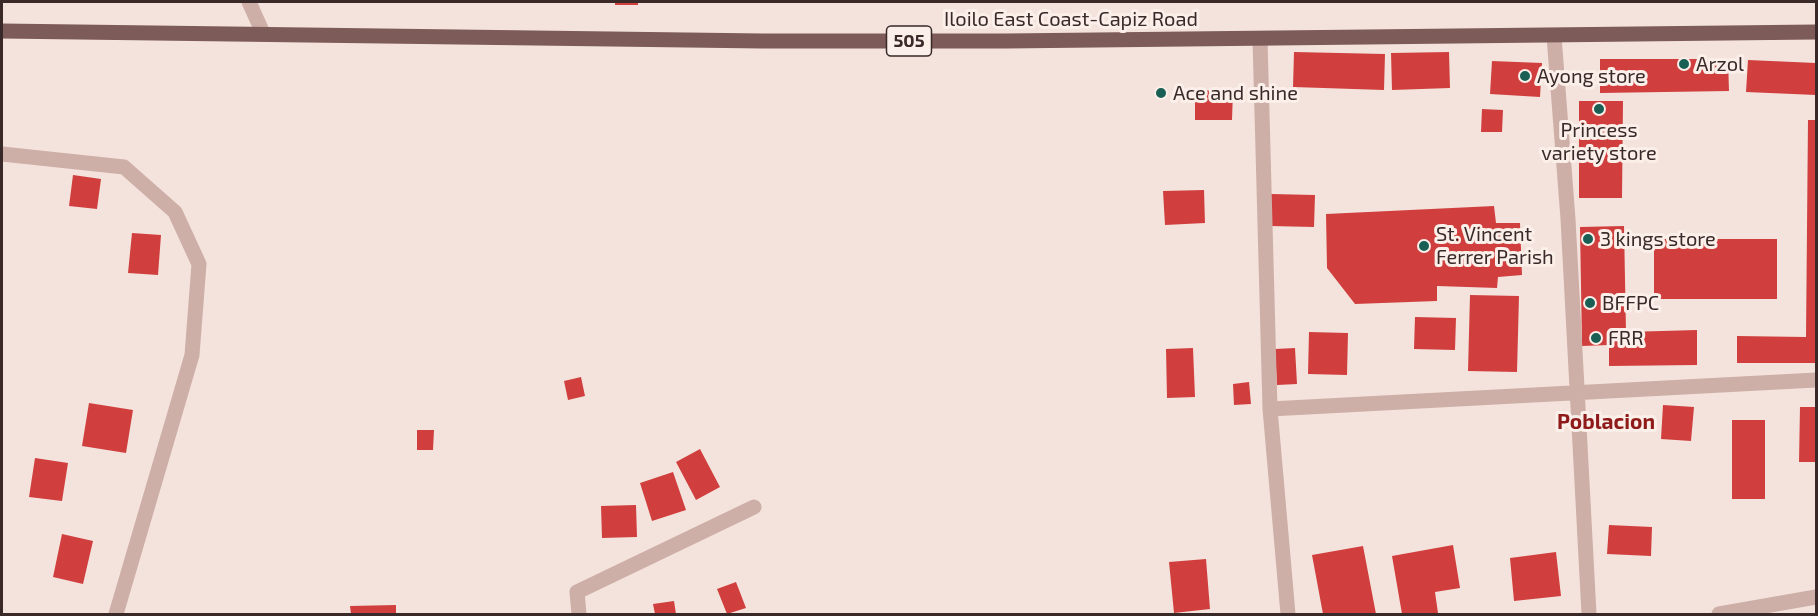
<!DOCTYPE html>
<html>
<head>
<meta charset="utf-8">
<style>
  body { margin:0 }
  #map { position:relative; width:1818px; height:616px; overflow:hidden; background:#f4e3dc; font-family:"Exo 2",sans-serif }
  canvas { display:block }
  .frame { position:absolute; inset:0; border:3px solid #392928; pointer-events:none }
</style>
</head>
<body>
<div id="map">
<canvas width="1818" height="616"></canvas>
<div class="frame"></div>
</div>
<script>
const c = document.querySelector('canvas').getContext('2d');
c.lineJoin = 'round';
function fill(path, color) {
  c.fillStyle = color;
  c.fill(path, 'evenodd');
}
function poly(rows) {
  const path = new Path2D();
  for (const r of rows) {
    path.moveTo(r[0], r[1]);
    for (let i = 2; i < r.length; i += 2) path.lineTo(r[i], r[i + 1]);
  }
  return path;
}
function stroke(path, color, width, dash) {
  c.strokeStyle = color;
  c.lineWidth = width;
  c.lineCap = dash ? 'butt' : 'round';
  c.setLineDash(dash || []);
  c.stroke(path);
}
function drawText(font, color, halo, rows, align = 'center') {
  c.font = font + ' "Exo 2",sans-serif';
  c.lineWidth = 6;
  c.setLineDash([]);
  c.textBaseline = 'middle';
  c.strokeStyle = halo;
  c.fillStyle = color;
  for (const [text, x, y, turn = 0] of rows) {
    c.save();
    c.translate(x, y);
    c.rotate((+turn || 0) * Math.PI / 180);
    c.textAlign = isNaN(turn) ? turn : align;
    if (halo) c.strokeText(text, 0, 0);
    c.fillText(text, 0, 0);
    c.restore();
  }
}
fill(poly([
  [615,2,638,2,638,5,615,5],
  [1294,52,1385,54,1384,90,1293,87],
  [1449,52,1450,88,1392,90,1391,53],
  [1600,59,1728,59,1729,91,1600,93],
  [1748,60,1816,63,1816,95,1746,92],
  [1492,61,1542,63,1540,97,1490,94],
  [1195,90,1233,91,1232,120,1195,120],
  [1579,101,1623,101,1622,198,1579,198],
  [1482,109,1503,110,1502,132,1481,132],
  [1808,120,1816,120,1816,363,1737,363,1737,336,1806,337],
  [73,175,101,179,97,209,69,206],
  [1204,190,1205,223,1165,225,1163,191],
  [1271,194,1315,195,1314,227,1270,226],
  [1494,206,1496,223,1520,223,1522,275,1498,277,1497,288,1437,286,1437,301,1355,304,1327,268,1326,214],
  [1624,226,1626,332,1697,330,1697,365,1609,366,1609,345,1582,346,1580,227],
  [132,233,161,235,158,275,128,273],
  [1654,239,1777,239,1777,299,1654,299],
  [1470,295,1519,296,1517,372,1468,371],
  [1415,317,1456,318,1455,350,1414,349],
  [1309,332,1348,333,1347,375,1308,374],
  [1193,348,1195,397,1167,398,1166,349],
  [1295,348,1297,384,1277,385,1275,349],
  [581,377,585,396,568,400,564,381],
  [1249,382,1251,404,1234,405,1233,384],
  [89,403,133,410,126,453,82,446],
  [1663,405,1694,407,1691,441,1661,439],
  [1800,407,1816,407,1816,462,1799,462],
  [1732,420,1765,420,1765,499,1732,499],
  [417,430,434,430,433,450,417,450],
  [700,449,720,487,696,500,676,462],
  [35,458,68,463,62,501,29,497],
  [673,472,686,510,652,521,640,483],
  [636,505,637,537,602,538,601,506],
  [1609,525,1652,527,1651,556,1607,554],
  [62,534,93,541,83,584,53,577],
  [1453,545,1460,588,1435,592,1438,613,1402,614,1392,556],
  [1363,546,1376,614,1323,614,1312,555],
  [1556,552,1561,596,1514,601,1510,558],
  [1206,559,1210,609,1174,613,1169,562],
  [736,582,746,608,727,614,717,589],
  [674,601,676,614,655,614,653,604],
  [396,605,396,614,351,614,350,606]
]), '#d03f3e');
stroke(poly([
  [249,2,263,33],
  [1554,36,1568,219,1589,614],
  [1260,39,1270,409,1288,614],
  [2,154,124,167,175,212,199,264,192,355,116,614],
  [1270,409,1816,380],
  [579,614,577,592,754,507],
  [1719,614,1816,597]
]), '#ceafa7', 15);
stroke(poly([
  [2,31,763,41,1006,41,1816,32]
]), '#7d5b58', 15);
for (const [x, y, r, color] of [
  [1684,64,6,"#195f53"],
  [1525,76,6,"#195f53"],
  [1161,93,6,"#195f53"],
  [1599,109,6,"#195f53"],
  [1588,239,6,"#195f53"],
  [1424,246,6,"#195f53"],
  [1590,303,6,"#195f53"],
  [1596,338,6,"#195f53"]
]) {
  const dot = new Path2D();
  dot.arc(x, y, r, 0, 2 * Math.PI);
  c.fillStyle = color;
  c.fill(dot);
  stroke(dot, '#fbefe9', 2);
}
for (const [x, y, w] of [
  [909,41,45]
]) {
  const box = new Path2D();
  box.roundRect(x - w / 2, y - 15, w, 30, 4.5);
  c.fillStyle = '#fbefe9';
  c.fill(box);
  stroke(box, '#392928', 1.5);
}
drawText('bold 18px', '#392928', null, [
  ["505",909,41]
]);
drawText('20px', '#392928', '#fbefe9', [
  ["Iloilo East Coast-Capiz Road",1071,19]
]);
drawText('20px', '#392928', '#fbefe9', [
  ["Arzol",1696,64],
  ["Ayong store",1537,76],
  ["Ace and shine",1173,93],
  ["Princess",1599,130,"center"],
  ["variety store",1599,153,"center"],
  ["St. Vincent",1436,234],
  ["Ferrer Parish",1436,257],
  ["3 kings store",1600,239],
  ["BFFPC",1602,303],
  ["FRR",1608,338]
], 'left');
drawText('bold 21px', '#8f1a1a', '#fbefe9', [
  ["Poblacion",1606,422]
]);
</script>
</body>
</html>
